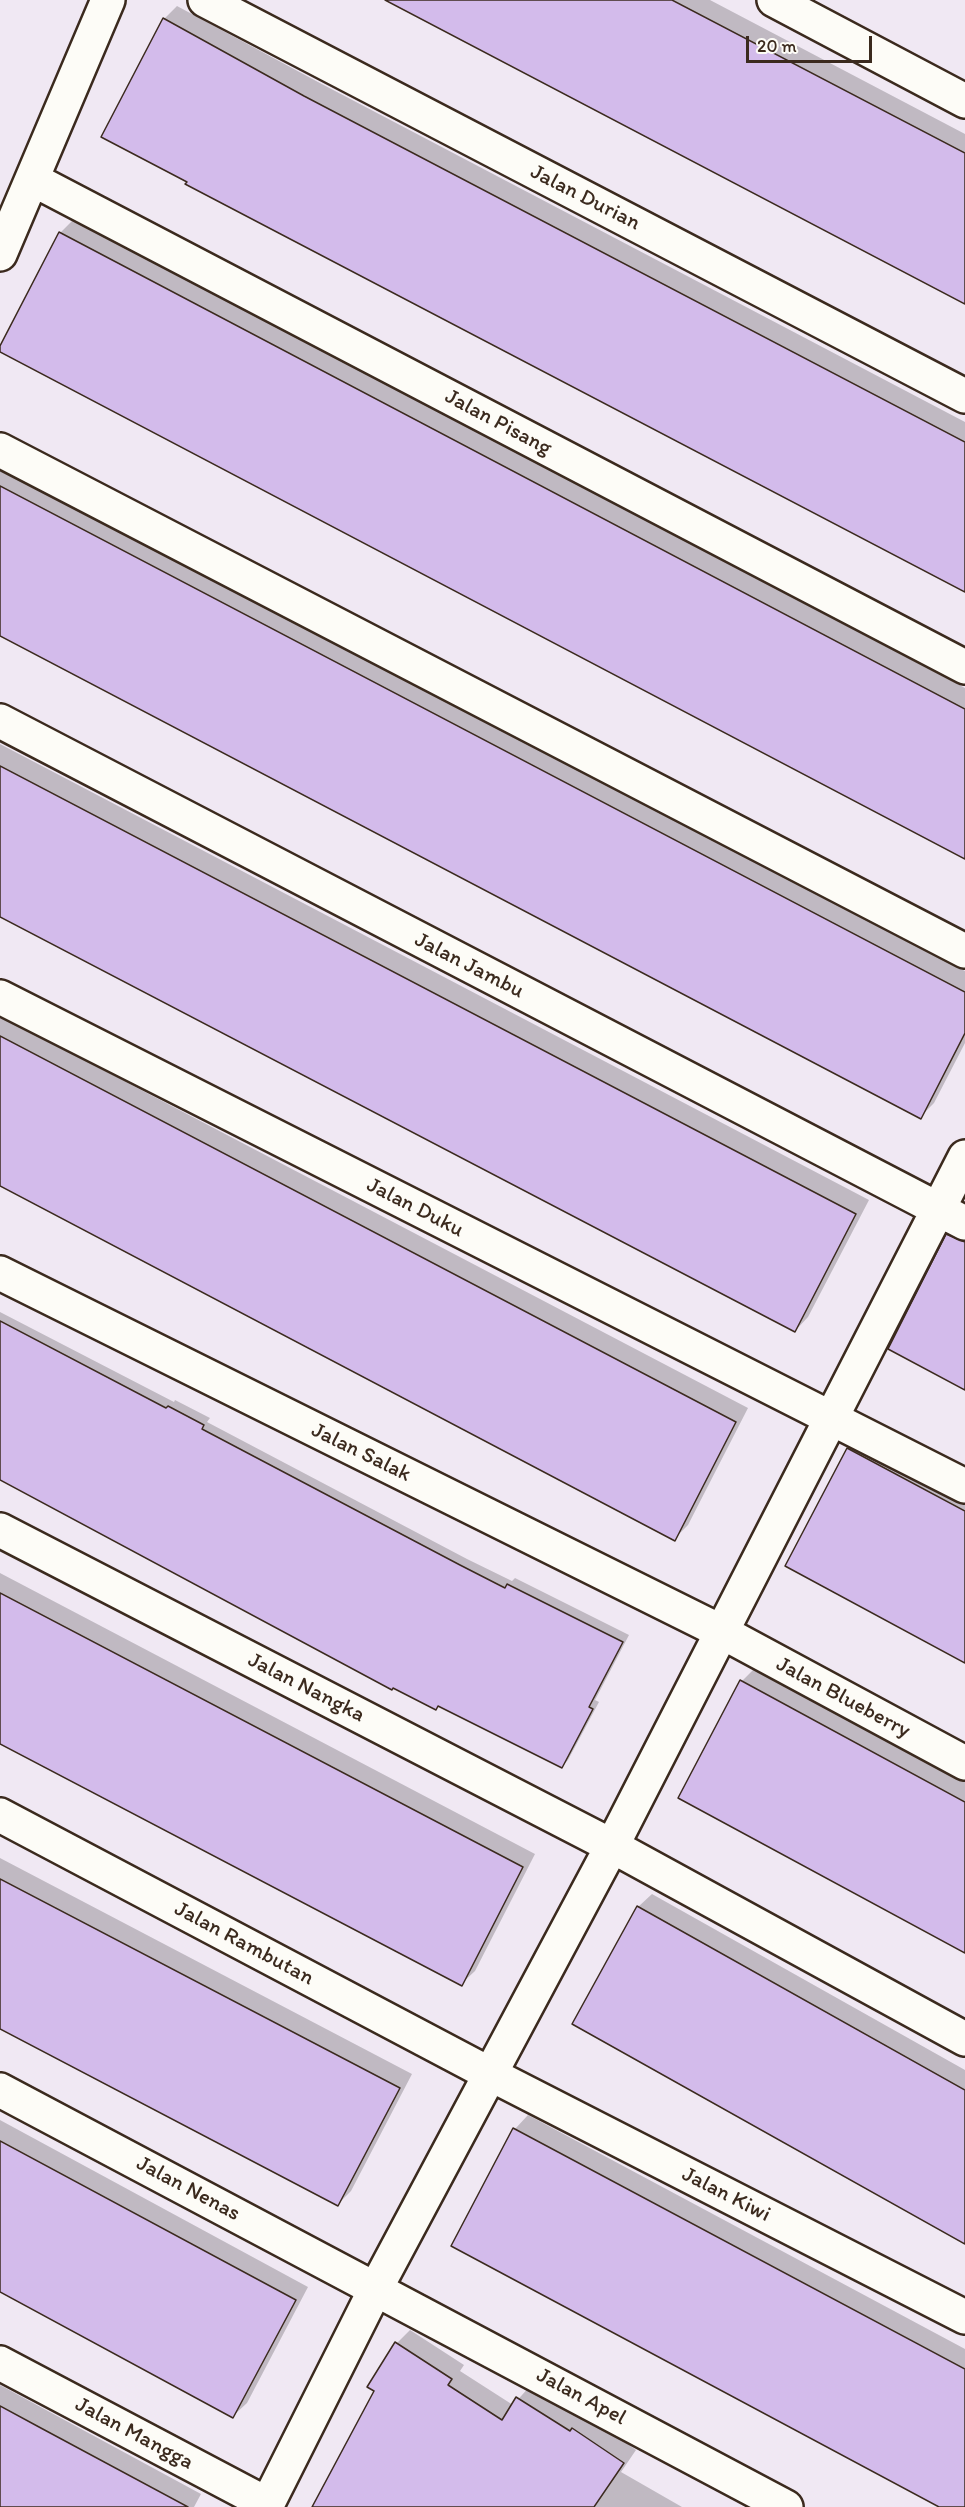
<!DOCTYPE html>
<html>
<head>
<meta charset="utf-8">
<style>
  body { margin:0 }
  #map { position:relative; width:965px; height:2507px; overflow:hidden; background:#f0e8f3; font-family:Itim,sans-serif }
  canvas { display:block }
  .scale { position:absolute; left:746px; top:36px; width:126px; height:27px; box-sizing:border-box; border:3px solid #3b2a1e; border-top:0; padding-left:8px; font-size:18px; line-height:21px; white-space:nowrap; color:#3b2a1e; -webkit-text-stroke:4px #fdfcf7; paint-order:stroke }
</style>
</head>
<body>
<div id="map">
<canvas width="965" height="2507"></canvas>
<div class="scale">20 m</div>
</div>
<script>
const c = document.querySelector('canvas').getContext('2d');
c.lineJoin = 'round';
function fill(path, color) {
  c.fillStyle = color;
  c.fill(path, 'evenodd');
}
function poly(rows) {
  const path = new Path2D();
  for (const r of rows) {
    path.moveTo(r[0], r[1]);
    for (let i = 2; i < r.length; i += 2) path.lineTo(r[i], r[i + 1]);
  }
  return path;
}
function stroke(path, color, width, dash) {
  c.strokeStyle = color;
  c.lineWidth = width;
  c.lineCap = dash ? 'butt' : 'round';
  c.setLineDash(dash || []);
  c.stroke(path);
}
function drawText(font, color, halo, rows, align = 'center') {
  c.font = font + ' Itim,sans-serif';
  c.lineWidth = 4.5;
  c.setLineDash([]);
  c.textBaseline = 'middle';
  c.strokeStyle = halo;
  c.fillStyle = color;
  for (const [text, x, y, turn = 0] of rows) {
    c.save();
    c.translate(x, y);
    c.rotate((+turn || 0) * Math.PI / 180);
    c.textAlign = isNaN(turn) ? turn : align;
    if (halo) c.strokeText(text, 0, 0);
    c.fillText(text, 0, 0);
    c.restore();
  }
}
fill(poly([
  [387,0,710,0,965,134,965,303],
  [177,6,318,82,965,422,965,591,223,202,103,136,164,19],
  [73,220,965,688,965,858,0,351,60,233],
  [0,465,965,971,965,1043,934,1103,920,1117,0,634],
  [0,744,869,1200,808,1317,795,1331,0,914],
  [0,1016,748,1408,688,1525,674,1539,0,1185],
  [961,1222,965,1224,965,1389,948,1235],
  [0,1312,174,1402,175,1400,210,1418,207,1422,467,1559,512,1581,515,1578,629,1635,595,1700,599,1702,568,1760,562,1766,439,1705,394,1686,0,1478],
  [862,1435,965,1491,965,1661,849,1449],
  [0,1573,535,1854,475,1971,461,1984,0,1743],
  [755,1668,965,1781,965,1952,742,1681],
  [0,1858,412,2074,351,2191,338,2204,0,2027],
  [652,1894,965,2070,965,2242,638,1907],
  [528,2115,965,2349,965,2507,943,2507,515,2129],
  [0,2120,308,2287,247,2403,233,2416,0,2291],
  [410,2330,464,2365,460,2371,513,2405,531,2385,587,2415,636,2450,621,2472,682,2507,314,2507,376,2391,369,2386,397,2343],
  [0,2385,201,2494,194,2507,0,2507]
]), '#0003');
const building = poly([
  [385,0,672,0,965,153,965,304,385,0],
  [163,18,304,96,965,442,965,592,185,184,187,182,101,137,163,18],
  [59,232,965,709,965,859,0,352,0,346,59,232],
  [0,486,965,992,965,1033,921,1119,0,636,0,486],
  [0,766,856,1214,795,1332,0,917,0,766],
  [0,1036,736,1422,675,1541,0,1186,0,1036],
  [946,1234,965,1242,965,1390,888,1349,946,1234],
  [0,1321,166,1408,168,1406,204,1425,202,1429,460,1565,505,1588,507,1584,623,1642,589,1707,593,1709,562,1768,438,1706,436,1710,393,1688,392,1690,0,1480,0,1321],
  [847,1448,965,1511,965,1663,785,1566,847,1448],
  [0,1593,523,1867,462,1986,0,1744,0,1593],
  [740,1680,965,1802,965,1953,678,1798,740,1680],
  [0,1879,400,2088,338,2206,0,2029,0,1879],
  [637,1906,965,2090,965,2244,572,2024,637,1906],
  [513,2128,965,2369,965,2507,939,2507,451,2246,513,2128],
  [0,2141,296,2300,233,2418,0,2292,0,2141],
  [395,2342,452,2379,448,2385,502,2420,516,2397,570,2431,572,2428,624,2463,594,2507,312,2507,374,2391,367,2387,395,2342],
  [0,2406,39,2427,188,2507,0,2507,0,2406]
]);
fill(building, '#d3bbeb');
stroke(building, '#3b2a1e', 1.5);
const street = poly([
  [205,0,965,396],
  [774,0,965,101],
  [32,179,965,667],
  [0,254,108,0],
  [0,450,965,951],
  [0,721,965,1223],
  [0,997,965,1486],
  [0,1273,722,1632,965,1763],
  [0,1530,612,1846,965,2039],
  [0,1815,488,2073,965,2317],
  [0,2090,786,2507],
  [0,2363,267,2504],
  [266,2507,376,2288,612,1846,965,1157]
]);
stroke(street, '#3b2a1e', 38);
stroke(street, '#fdfcf7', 33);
drawText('22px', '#3b2a1e', '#fdfcf7', [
  ["Jalan Durian",585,198,27],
  ["Jalan Pisang",498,423,28],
  ["Jalan Jambu",469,966,27],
  ["Jalan Duku",415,1208,27],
  ["Jalan Salak",361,1453,26],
  ["Jalan Nangka",306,1688,27],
  ["Jalan Blueberry",843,1698,28],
  ["Jalan Rambutan",244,1944,28],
  ["Jalan Nenas",188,2189,28],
  ["Jalan Kiwi",726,2195,27],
  ["Jalan Apel",581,2397,28],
  ["Jalan Mangga",134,2434,28]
]);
</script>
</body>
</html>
